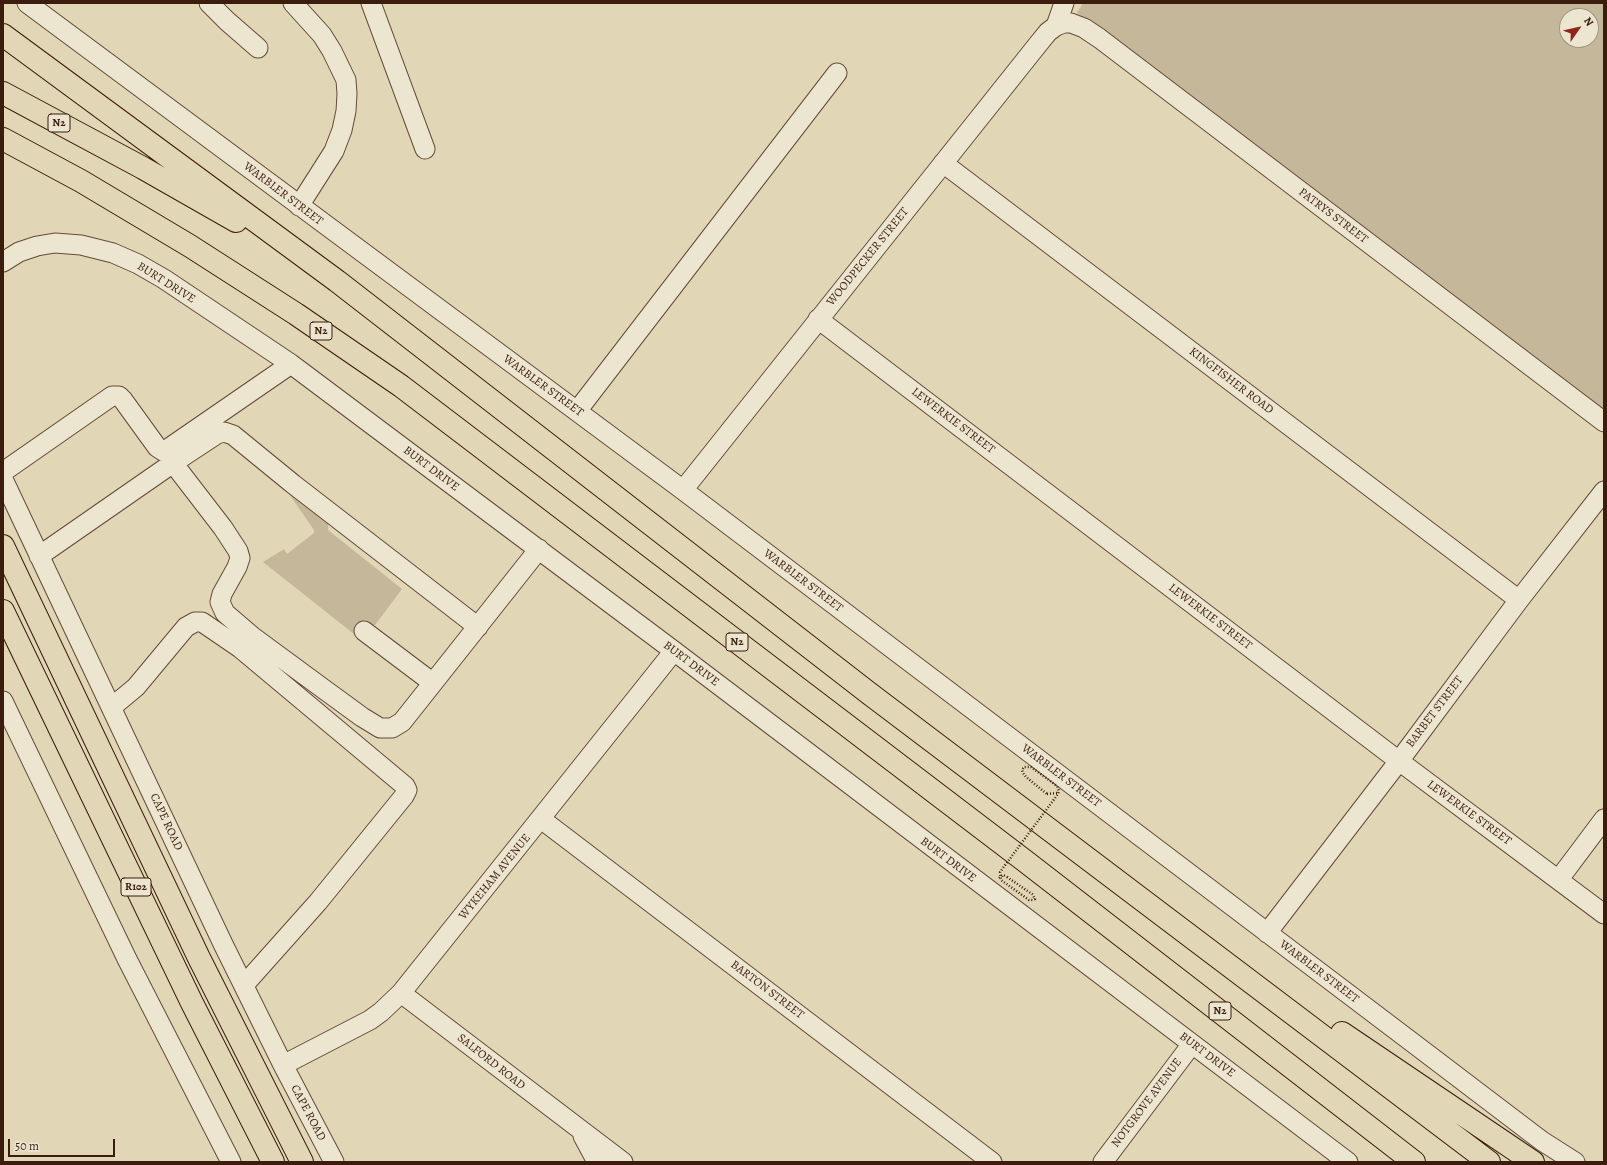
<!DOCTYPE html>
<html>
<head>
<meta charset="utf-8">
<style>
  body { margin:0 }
  #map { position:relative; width:1607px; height:1165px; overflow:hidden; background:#e1d7b7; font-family:Alegreya,serif }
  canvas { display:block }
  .frame { position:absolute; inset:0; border:4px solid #3b1c0d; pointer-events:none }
  .north { position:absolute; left:1559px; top:8px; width:40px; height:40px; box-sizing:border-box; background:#ece5d0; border:1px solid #a59582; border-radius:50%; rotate:56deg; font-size:11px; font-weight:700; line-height:16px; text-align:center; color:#3b1c0d }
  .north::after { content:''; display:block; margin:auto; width:14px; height:18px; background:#8f2418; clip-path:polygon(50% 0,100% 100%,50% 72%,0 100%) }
  .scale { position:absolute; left:8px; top:1139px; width:107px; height:18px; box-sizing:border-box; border:2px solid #3b1c0d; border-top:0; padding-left:5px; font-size:12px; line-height:14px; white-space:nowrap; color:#3b1c0d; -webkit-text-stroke:3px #ece5d0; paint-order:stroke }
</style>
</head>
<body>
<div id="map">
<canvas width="1607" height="1165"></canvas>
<div class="frame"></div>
<div class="north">N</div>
<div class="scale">50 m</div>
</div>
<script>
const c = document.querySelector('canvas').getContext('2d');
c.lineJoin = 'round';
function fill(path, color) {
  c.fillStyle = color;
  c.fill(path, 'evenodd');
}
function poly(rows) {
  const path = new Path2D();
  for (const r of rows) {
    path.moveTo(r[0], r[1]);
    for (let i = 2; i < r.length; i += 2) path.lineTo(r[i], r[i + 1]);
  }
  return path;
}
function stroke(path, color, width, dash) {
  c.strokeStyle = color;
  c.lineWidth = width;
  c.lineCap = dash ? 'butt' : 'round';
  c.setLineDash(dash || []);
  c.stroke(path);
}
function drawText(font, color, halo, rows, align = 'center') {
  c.font = font + ' Alegreya,serif';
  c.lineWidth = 3;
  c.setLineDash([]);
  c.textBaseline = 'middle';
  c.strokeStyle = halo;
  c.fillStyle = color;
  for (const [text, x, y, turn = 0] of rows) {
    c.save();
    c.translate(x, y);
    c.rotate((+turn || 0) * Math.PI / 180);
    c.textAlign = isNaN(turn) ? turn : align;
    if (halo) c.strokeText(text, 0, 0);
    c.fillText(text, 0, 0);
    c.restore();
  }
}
fill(poly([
  [1083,3,1604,3,1604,409,1077,13],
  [1567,16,1591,16,1591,40,1567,40],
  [280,481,328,520,328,530,402,589,375,625,371,625,365,620,354,634,263,562,284,549,287,554,314,533,314,530]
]), '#c5b79a');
const minor = poly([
  [27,3,683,490,1417,1046,1542,1141,1575,1162],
  [209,3,227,21,258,48],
  [293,3,322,35,332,51,346,80,347,94,346,111,342,130,334,151,299,206],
  [371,3,425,149],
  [1056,26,1064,3],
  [943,163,1519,600],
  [3,262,19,252,37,246,55,243,81,245,113,253,138,264,164,279,291,364,674,651,1348,1162],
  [818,319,1399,761,1604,914],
  [577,411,837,73],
  [173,463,223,528,238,551,240,558,237,567,222,594,220,602,225,613,253,637,325,690,362,717,380,728,392,728,402,722,539,549],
  [3,472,112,396,119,396,123,400,157,447,163,451,169,448,291,364],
  [3,479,224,946,283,1065,334,1162],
  [683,490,1039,43,1048,32,1056,26,1064,23,1071,23,1084,28,1099,38,1604,422],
  [39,556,173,463,217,434,224,432,233,435,293,484,478,627],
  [364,631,433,683],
  [3,701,127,959,231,1162],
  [112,707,136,687,186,627,195,622,202,622,240,648,405,786,407,790,404,796,318,902,244,985],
  [541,819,992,1162],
  [1559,879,1604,819],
  [1267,933,1399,761,1519,600,1604,491],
  [401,993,623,1162],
  [283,1065,370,1020,381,1012,401,993,674,651],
  [583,1136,597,1162],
  [1103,1162,1192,1044]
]);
const major = poly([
  [3,546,199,958,302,1162],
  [3,611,192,1003,273,1162]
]);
const highway = poly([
  [3,35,337,281,870,694,1489,1162],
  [3,93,143,168,236,221],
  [3,139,81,181,190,246,296,314,401,386,1025,861,1414,1162],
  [1342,1033,1533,1162]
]);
stroke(minor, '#644b38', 21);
stroke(major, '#3b1c0d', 24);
stroke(highway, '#3b1c0d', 24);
stroke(poly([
  [1047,794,1057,793],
  [999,878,1003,875,1007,877]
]), '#3b1c0d', 2.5, [1, 2]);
stroke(minor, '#ece5d0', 19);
stroke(major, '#e1d7b7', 22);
stroke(highway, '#e1d7b7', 22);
stroke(poly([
  [1007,877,1032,894,1035,899,1033,900,1029,900,1001,880,1000,872,1058,794,1059,791,1057,786,1031,767,1024,767,1022,770,1023,773,1026,777,1047,794]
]), '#3b1c0d', 2.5, [1, 2]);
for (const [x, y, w] of [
  [59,123,22],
  [321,331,22],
  [737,642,22],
  [136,887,30],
  [1220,1011,22]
]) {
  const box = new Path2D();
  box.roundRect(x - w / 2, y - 9, w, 18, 3);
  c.fillStyle = '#ece5d0';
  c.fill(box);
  stroke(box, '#3b1c0d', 1);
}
drawText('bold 11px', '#3b1c0d', null, [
  ["N2",59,123],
  ["N2",321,331],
  ["N2",737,642],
  ["R102",136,887],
  ["N2",1220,1011]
]);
drawText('12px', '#3b1c0d', '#ece5d0', [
  ["WARBLER STREET",283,194,37],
  ["PATRYS STREET",1333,216,37],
  ["WOODPECKER STREET",868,257,-51],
  ["BURT DRIVE",166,283,32],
  ["KINGFISHER ROAD",1231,381,37],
  ["WARBLER STREET",543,386,36],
  ["LEWERKIE STREET",953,421,37],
  ["BURT DRIVE",431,469,37],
  ["WARBLER STREET",803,581,37],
  ["LEWERKIE STREET",1210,617,37],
  ["BURT DRIVE",691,664,37],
  ["BARBET STREET",1435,712,-53],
  ["WARBLER STREET",1061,776,37],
  ["LEWERKIE STREET",1469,813,36],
  ["CAPE ROAD",166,822,65],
  ["BURT DRIVE",948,860,37],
  ["WYKEHAM AVENUE",495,877,-51],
  ["WARBLER STREET",1319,972,37],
  ["BARTON STREET",767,990,37],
  ["BURT DRIVE",1207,1055,37],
  ["SALFORD ROAD",491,1062,38],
  ["NOTGROVE AVENUE",1147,1103,-53],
  ["CAPE ROAD",308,1113,62]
]);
</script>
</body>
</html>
